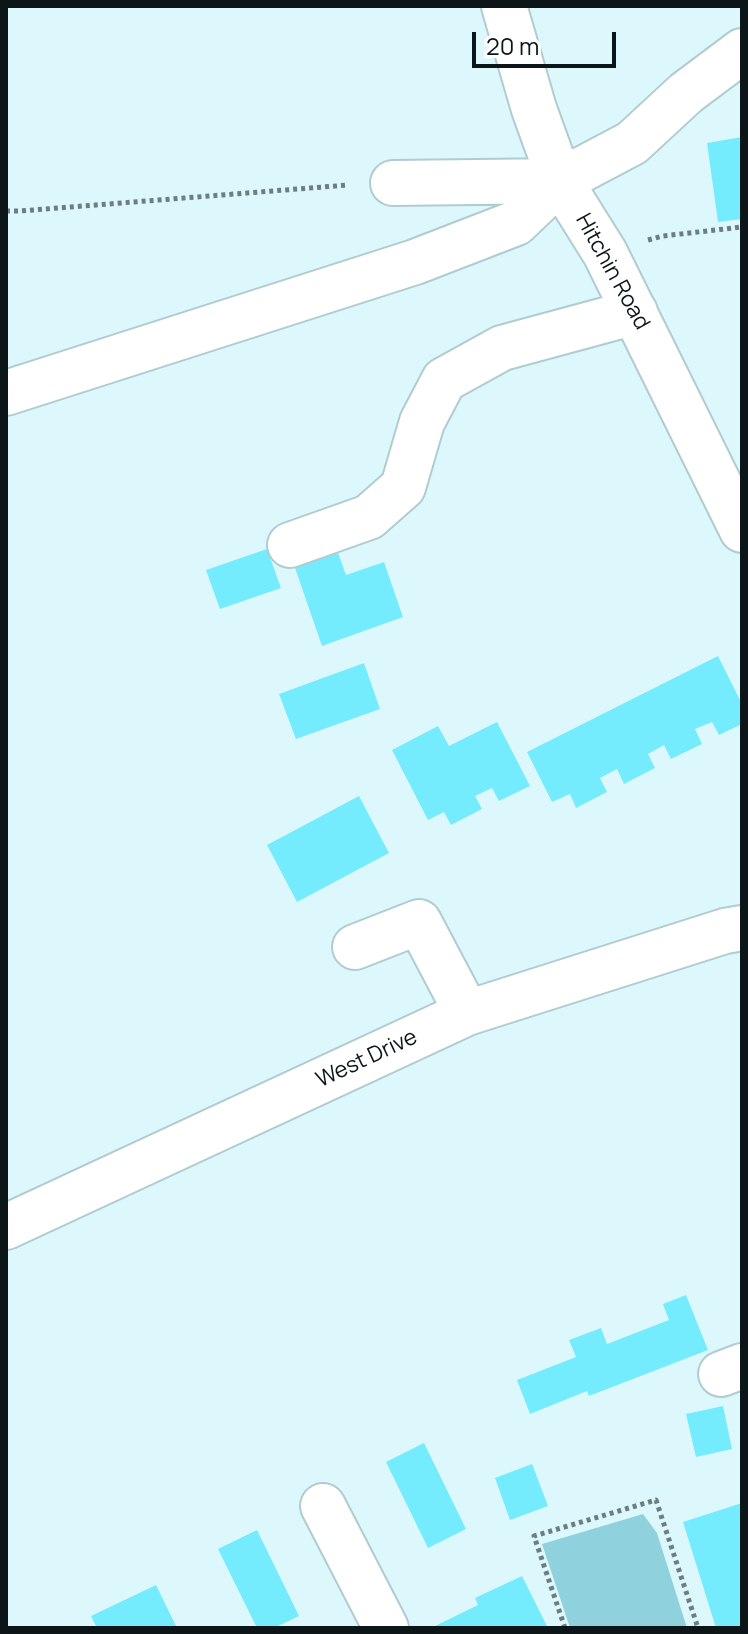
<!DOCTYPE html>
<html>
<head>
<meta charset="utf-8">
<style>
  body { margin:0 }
  #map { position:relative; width:748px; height:1634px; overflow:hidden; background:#ddf8fd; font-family:Manrope,sans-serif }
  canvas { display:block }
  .frame { position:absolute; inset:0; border:8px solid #0c1517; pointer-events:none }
  .scale { position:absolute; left:472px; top:32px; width:144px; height:36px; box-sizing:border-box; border:4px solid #0c1517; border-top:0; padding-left:10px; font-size:24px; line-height:28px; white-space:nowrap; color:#0c1517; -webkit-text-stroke:6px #fff; paint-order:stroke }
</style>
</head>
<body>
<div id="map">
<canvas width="748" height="1634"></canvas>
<div class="frame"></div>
<div class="scale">20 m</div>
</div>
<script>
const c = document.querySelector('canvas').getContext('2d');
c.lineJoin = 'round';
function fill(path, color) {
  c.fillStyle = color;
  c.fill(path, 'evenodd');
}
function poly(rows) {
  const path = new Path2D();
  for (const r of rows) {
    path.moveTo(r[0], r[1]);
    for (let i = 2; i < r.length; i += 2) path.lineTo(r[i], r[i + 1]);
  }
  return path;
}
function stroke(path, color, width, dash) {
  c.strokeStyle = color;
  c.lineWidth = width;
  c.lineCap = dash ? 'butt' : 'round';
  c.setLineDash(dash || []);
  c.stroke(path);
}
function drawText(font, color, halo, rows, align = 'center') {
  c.font = font + ' Manrope,sans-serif';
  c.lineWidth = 6;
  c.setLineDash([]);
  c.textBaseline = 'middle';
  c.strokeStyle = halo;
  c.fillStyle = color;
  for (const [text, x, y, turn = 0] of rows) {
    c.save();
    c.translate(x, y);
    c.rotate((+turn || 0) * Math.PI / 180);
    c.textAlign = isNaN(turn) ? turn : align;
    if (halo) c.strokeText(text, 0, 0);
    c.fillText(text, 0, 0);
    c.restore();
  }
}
fill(poly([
  [643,1514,657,1533,687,1628,570,1628,542,1544]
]), '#8fd2de');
fill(poly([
  [742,137,742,219,718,222,707,143],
  [267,549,281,588,220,609,206,570],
  [337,550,346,575,384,562,403,617,322,646,294,565],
  [718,656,742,704,742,724,719,735,712,722,695,729,702,744,671,759,664,745,648,754,655,768,624,784,617,769,600,778,607,792,576,808,570,794,552,802,527,752],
  [364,663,380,709,296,739,279,694],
  [497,722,530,786,499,801,492,788,475,796,482,809,451,825,444,812,428,820,392,750,438,726,449,746],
  [359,796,389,853,297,902,267,845],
  [686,1295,708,1350,589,1396,587,1391,530,1414,517,1380,576,1357,569,1340,601,1328,607,1344,669,1320,663,1304],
  [723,1406,732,1449,696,1457,686,1414],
  [424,1443,466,1529,428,1548,386,1462],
  [532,1464,548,1506,510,1520,495,1478],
  [742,1503,742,1628,734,1628,734,1626,716,1628,683,1522],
  [257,1530,299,1616,274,1628,257,1628,218,1549],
  [522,1576,548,1628,431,1628,478,1605,475,1598],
  [156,1585,177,1628,97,1628,91,1616]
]), '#75ebfe');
const minor = poly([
  [504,6,534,109,560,181,605,253,742,530],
  [393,183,560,181],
  [6,393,415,262,516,223,560,181,632,143,686,93,742,51],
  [290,545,369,517,403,487,422,422,444,380,502,348,635,312],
  [355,947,419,922,467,1013],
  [6,1227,467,1013,725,931,742,928],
  [721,1374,742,1366],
  [323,1506,386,1628]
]);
stroke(minor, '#b1ccd0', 48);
stroke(poly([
  [6,211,20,211,348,185],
  [648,240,663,236,742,227],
  [565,1628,534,1536,656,1500,698,1628]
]), '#6d7e82', 5, [4, 4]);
stroke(minor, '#fff', 44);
drawText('22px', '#0c1517', '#fff', [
  ["Hitchin Road",612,272,61],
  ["West Drive",367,1059,-25]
]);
</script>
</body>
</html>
